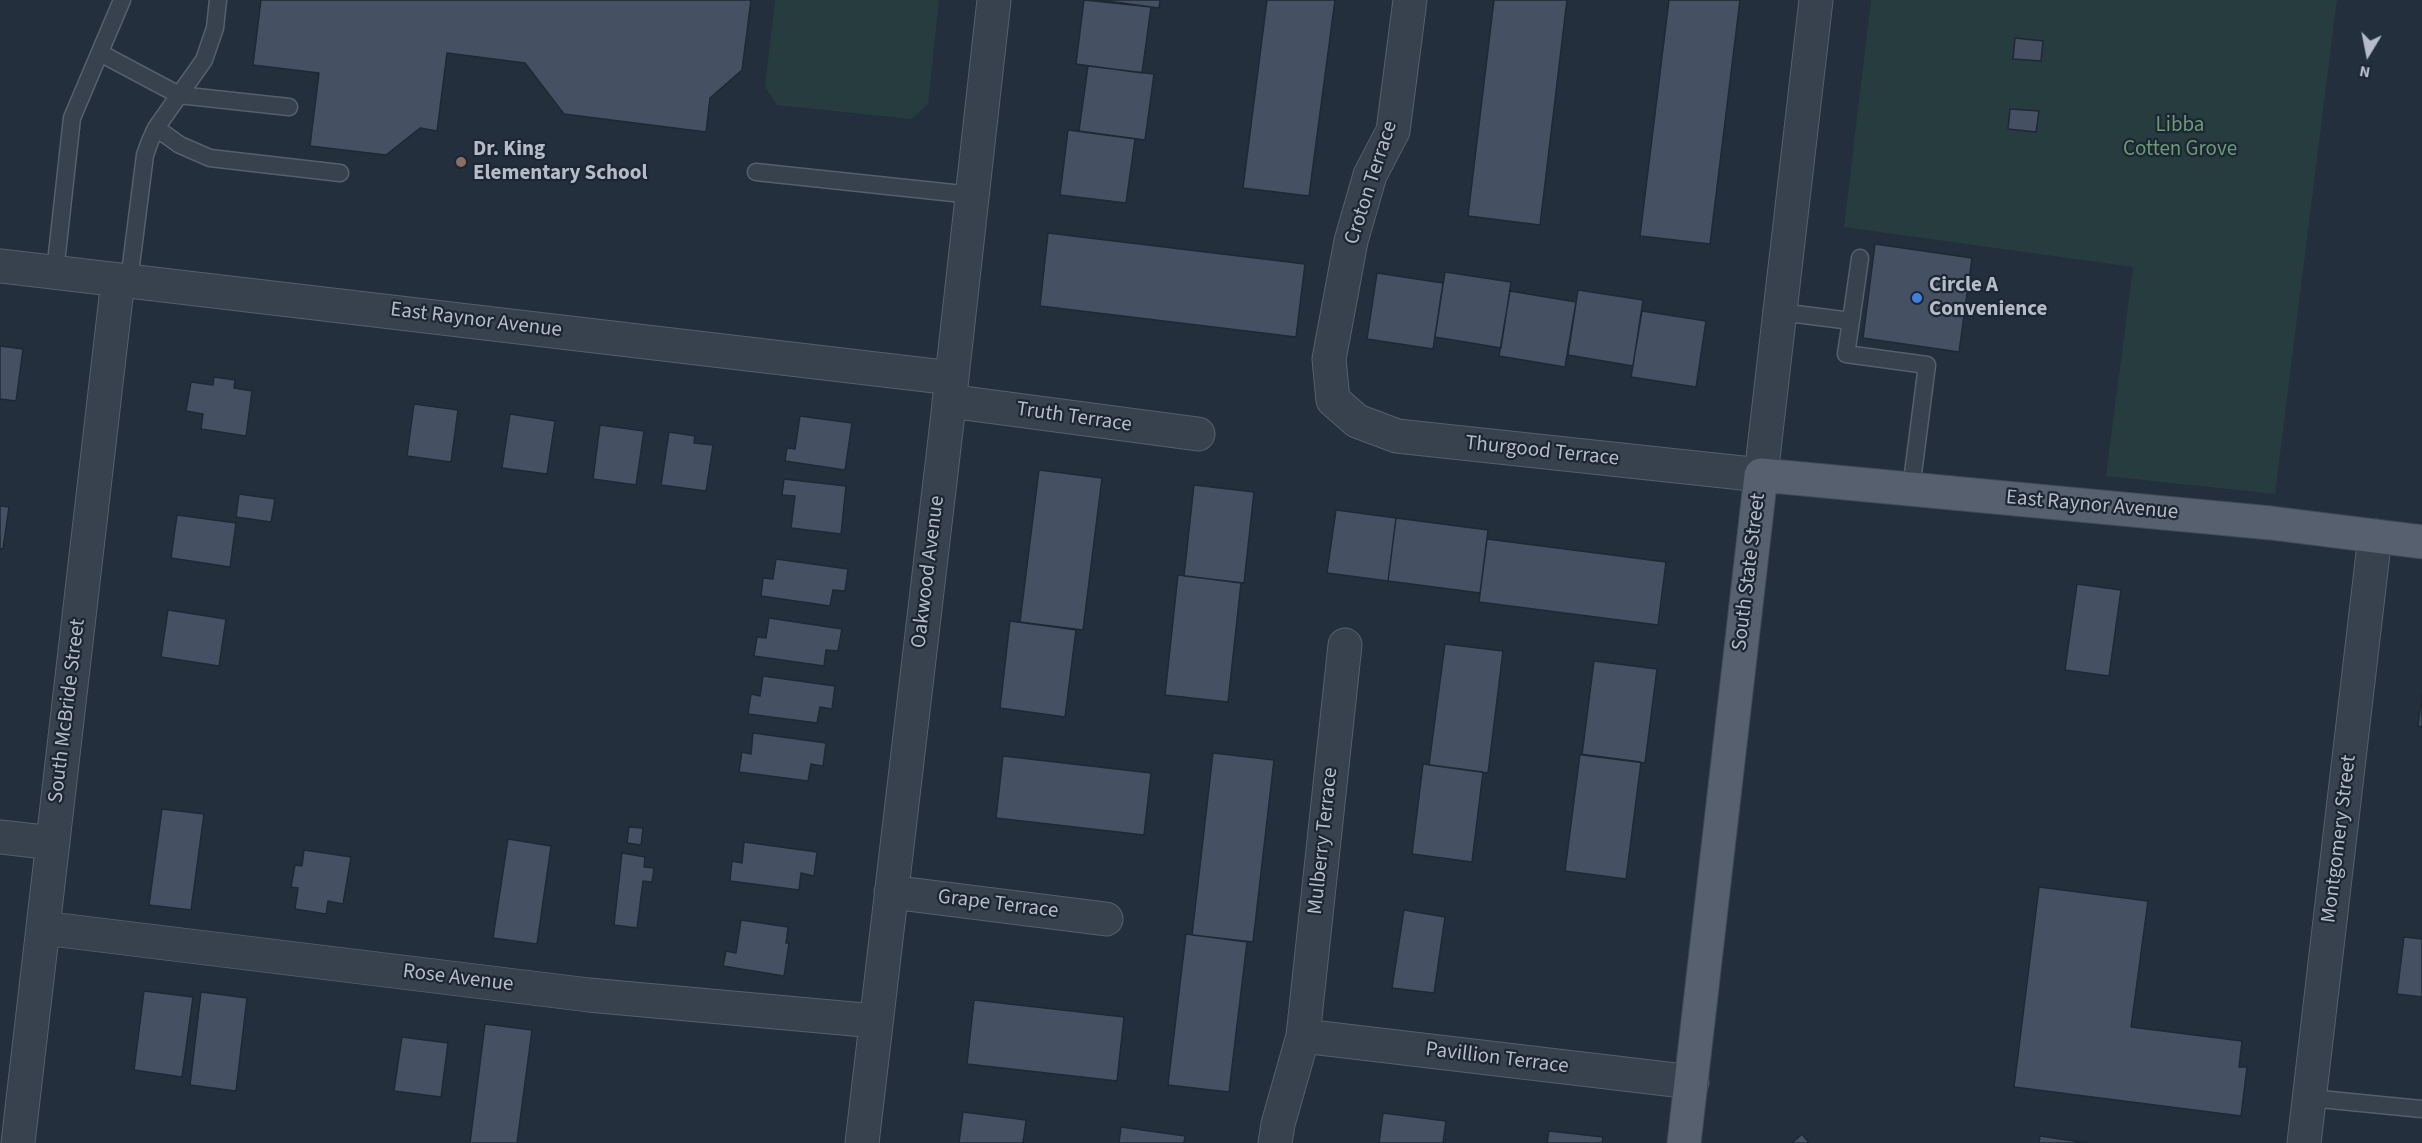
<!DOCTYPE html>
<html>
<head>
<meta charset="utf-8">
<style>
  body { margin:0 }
  #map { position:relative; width:2422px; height:1143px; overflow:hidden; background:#242f3e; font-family:"Source Sans 3",sans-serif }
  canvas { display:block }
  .north { position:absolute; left:2338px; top:24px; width:60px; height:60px; -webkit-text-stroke:4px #1d2633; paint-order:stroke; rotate:190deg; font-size:16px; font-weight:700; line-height:24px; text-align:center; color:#b4bcc9 }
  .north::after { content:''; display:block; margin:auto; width:21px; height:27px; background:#b4bcc9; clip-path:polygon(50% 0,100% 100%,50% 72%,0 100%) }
</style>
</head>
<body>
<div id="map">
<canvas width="2422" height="1143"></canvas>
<div class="north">N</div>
</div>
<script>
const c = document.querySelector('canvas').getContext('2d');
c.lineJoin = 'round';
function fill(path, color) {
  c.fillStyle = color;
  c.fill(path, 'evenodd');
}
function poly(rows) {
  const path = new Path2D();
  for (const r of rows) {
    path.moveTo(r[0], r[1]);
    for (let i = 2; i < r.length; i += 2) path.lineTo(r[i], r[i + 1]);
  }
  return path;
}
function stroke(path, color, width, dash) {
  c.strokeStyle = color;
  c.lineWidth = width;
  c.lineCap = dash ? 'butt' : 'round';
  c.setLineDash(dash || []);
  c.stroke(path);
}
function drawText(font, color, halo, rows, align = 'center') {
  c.font = font + ' "Source Sans 3",sans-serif';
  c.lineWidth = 4.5;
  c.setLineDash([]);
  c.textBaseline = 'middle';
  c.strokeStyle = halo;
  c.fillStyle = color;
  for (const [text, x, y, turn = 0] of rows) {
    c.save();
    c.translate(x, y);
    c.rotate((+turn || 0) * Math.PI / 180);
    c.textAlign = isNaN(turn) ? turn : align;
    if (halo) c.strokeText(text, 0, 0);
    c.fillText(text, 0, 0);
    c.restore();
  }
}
fill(poly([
  [775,0,939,0,928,104,911,119,777,105,765,87],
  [1871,0,2337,0,2275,494,2106,476,2133,267,1844,227]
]), '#263c3f');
const building = poly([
  [261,0,751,0,742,70,710,98,706,132,564,114,525,63,447,53,437,131,420,128,386,155,310,146,319,73,253,65,261,0],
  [1084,0,1151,7,1142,73,1076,64,1084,0],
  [1100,0,1160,0,1159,8,1100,0],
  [1267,0,1335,0,1309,196,1243,188,1267,0],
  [1494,0,1567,0,1540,225,1468,216,1494,0],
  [1669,0,1740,0,1710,244,1640,236,1669,0],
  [2015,38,2043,41,2041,61,2013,59,2015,38],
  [1088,66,1154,74,1145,140,1079,131,1088,66],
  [2010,109,2039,111,2036,132,2008,129,2010,109],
  [1068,130,1135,139,1126,203,1060,195,1068,130],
  [1048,233,1305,264,1296,337,1040,306,1048,233],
  [1875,244,1972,258,1959,352,1863,338,1875,244],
  [1445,272,1511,282,1501,348,1435,337,1445,272],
  [1377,273,1443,283,1433,349,1367,339,1377,273],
  [1578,290,1643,300,1633,366,1568,355,1578,290],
  [1510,291,1576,302,1565,367,1499,356,1510,291],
  [1642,311,1706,321,1696,387,1631,377,1642,311],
  [0,346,23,349,16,401,0,399,0,346],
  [214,377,235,380,234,388,252,391,246,436,201,429,203,414,186,411,191,382,213,385,214,377],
  [414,404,458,410,451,462,407,456,414,404],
  [510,414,555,421,547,474,502,468,510,414],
  [800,416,852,423,845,470,785,461,787,448,795,449,800,416],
  [600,425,644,431,636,485,593,479,600,425],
  [669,432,695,436,694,443,713,445,706,491,661,485,669,432],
  [1039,470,1102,478,1083,630,1020,622,1039,470],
  [784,479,846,486,841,534,791,528,795,496,782,495,784,479],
  [1194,485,1254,492,1244,583,1184,576,1194,485],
  [239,494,275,499,271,522,236,517,239,494],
  [0,506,9,507,3,549,0,549,0,506],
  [1336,510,1396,518,1388,581,1327,573,1336,510],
  [177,515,236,523,230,567,171,558,177,515],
  [1396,518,1488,530,1480,593,1388,581,1396,518],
  [1487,539,1666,562,1658,625,1479,602,1487,539],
  [776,559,848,569,845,591,833,590,830,606,761,596,763,578,773,579,776,559],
  [1178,575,1241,583,1228,702,1165,695,1178,575],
  [2077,584,2121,590,2109,676,2065,670,2077,584],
  [168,610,226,619,219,666,161,657,168,610],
  [769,618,842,629,838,651,826,650,824,666,754,656,757,637,766,638,769,618],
  [1010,621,1076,630,1065,717,1000,708,1010,621],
  [1445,644,1503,651,1488,773,1429,765,1445,644],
  [1594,661,1657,669,1645,763,1582,755,1594,661],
  [763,676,835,686,832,709,820,707,817,723,748,714,751,694,760,696,763,676],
  [2422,695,2422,727,2418,726,2422,695],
  [753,733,826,743,823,766,811,764,808,781,739,772,742,752,751,754,753,733],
  [1213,753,1274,760,1253,942,1192,935,1213,753],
  [1580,754,1641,762,1626,879,1565,871,1580,754],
  [1003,756,1151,773,1144,835,996,818,1003,756],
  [1423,764,1483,772,1472,862,1412,854,1423,764],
  [162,809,204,814,191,910,149,905,162,809],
  [629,827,643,828,641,845,627,843,629,827],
  [508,839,551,846,537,944,493,938,508,839],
  [744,842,817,852,814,876,801,873,799,890,730,881,732,861,742,863,744,842],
  [304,850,351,857,343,904,328,901,326,914,295,909,298,888,291,887,295,865,302,866,304,850],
  [622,853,645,857,644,867,654,868,652,882,643,881,637,928,614,925,622,853],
  [2039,887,2148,901,2131,1027,2242,1041,2239,1067,2247,1067,2241,1116,2014,1087,2039,887],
  [1404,910,1445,917,1434,993,1392,988,1404,910],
  [741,920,788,927,786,943,789,943,784,976,723,966,726,951,736,953,741,920],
  [1186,934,1247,942,1229,1092,1168,1085,1186,934],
  [2404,937,2422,939,2422,997,2397,994,2404,937],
  [144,991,193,997,182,1077,134,1070,144,991],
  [201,992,247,998,236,1091,190,1085,201,992],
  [974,1000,1124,1017,1117,1081,967,1064,974,1000],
  [485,1024,532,1030,517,1143,470,1143,485,1024],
  [402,1037,448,1043,441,1097,394,1091,402,1037],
  [963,1112,1026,1120,1023,1143,959,1143,963,1112],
  [1383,1113,1446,1121,1443,1143,1379,1143,1383,1113],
  [1121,1127,1185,1136,1184,1143,1119,1143,1121,1127],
  [1549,1131,1603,1137,1602,1143,1547,1143,1549,1131],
  [1802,1134,1809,1143,1792,1143,1802,1134],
  [2040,1136,2088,1143,2039,1143,2040,1136]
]);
fill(building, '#455162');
stroke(building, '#1f2835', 1.5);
const service = poly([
  [100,53,179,95,289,107],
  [156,128,180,145,210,158,340,173],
  [756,172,972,195],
  [55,272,72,118,122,0],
  [129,281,145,155,150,141,156,128,204,60,215,28,218,0],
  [1780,312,1851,321,1846,354,1927,365,1911,489],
  [1851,321,1860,258],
  [2310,1098,2422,1109]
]);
const minor = poly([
  [1410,0,1393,131,1370,175,1351,241,1329,359,1333,400,1357,421,1397,436,1761,475],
  [0,266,952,378],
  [949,401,1198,434],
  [0,837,53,843],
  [891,892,1106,919],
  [43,928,589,995,875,1021],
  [1303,1036,1692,1082],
  [18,1143,118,280],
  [862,1143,947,422,994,0],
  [1275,1143,1278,1124,1303,1036,1345,645],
  [2304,1143,2375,536]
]);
const tertiary = poly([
  [1761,475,1816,0]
]);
const primary = poly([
  [1684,1143,1761,475,2271,523,2422,542]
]);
stroke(service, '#565f6c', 19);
stroke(minor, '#565f6c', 35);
stroke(tertiary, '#565f6c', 35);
stroke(primary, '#414a57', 35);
stroke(service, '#38414e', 16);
stroke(minor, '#38414e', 33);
stroke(tertiary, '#38414e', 33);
stroke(primary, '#56606e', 33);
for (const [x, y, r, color] of [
  [461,162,6,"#8d6e63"],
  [1917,298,6,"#3f7fe0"]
]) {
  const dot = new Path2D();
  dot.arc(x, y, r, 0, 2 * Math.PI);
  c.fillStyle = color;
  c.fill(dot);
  stroke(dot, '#1d2633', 2);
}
drawText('21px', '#6b9a76', '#1d2633', [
  ["Libba",2180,126],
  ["Cotten Grove",2180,150]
]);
drawText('bold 21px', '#b4bcc9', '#1d2633', [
  ["Dr. King",473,150],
  ["Elementary School",473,174],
  ["Circle A",1929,286],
  ["Convenience",1929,310]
], 'left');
drawText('21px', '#b4bcc9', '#1d2633', [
  ["Croton Terrace",1372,183,-72],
  ["East Raynor Avenue",476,321,7],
  ["Truth Terrace",1074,418,8],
  ["Thurgood Terrace",1542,452,6],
  ["East Raynor Avenue",2092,506,5],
  ["Oakwood Avenue",929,572,-83],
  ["South State Street",1750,572,-83],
  ["South McBride Street",68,711,-83],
  ["Montgomery Street",2340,839,-83],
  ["Mulberry Terrace",1324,841,-84],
  ["Grape Terrace",998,905,7],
  ["Rose Avenue",458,979,7],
  ["Pavillion Terrace",1497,1059,7]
]);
</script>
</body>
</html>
